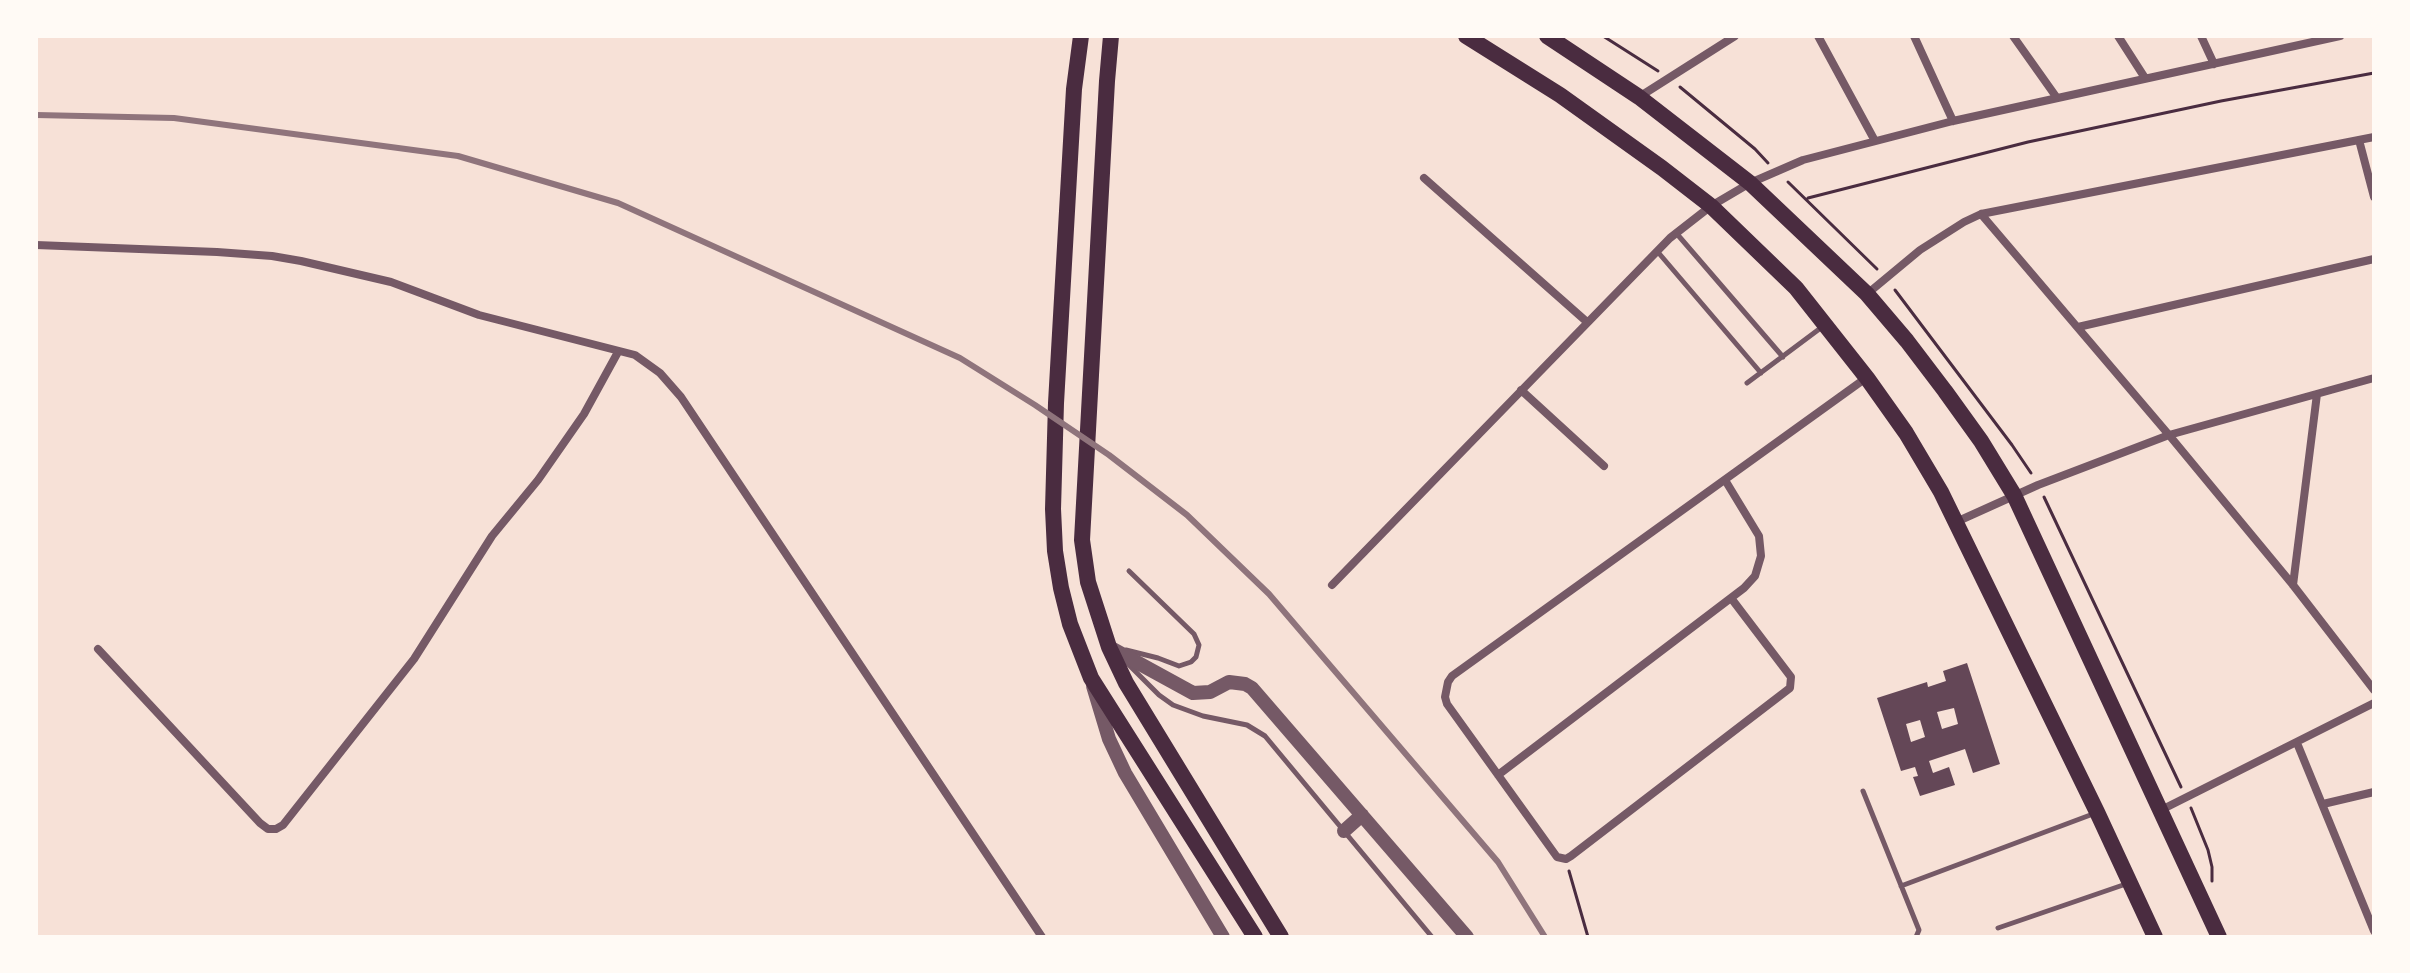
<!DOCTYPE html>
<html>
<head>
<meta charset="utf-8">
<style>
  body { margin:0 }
  #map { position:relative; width:2410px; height:973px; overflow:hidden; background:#f7e1d7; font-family:"Noto Serif",serif }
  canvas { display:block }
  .frame { position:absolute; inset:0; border:38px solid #fffaf5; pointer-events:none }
</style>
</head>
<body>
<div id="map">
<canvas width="2410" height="973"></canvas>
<div class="frame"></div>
</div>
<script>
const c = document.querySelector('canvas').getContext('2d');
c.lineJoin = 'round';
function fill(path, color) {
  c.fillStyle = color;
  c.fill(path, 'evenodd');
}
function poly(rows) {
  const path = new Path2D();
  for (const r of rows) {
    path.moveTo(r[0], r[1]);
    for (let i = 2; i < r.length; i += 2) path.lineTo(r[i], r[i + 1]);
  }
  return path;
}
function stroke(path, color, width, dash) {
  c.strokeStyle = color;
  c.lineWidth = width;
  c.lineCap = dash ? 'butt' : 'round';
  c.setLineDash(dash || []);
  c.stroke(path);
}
fill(poly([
  [1967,663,2000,764,1973,773,1965,749,1929,761,1933,773,1949,767,1955,785,1920,796,1913,777,1918,776,1915,767,1901,771,1877,698,1927,682,1928,687,1946,681,1943,671],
  [1954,708,1958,724,1942,729,1937,712],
  [1920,720,1925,737,1911,742,1906,724]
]), '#644757');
stroke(poly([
  [1603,36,1658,71],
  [1680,87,1755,149,1768,163],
  [1788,182,1877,269],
  [1808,198,2028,142,2221,101,2374,73],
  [1895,290,2012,445,2031,473],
  [2044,497,2181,787],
  [2191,808,2208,850,2212,867,2212,881],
  [1569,871,1588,937]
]), '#4a2c40', 3);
stroke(poly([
  [1677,234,1783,357],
  [1657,251,1761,373],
  [1747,383,1822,327],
  [1126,650,1158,658,1179,666,1191,662,1196,657,1199,645,1194,634,1129,571],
  [1128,664,1159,695,1173,705,1203,716,1247,725,1265,736,1432,937],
  [1863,791,1919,930,1916,937],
  [1901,886,2093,814],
  [1998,928,2126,884]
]), '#755966', 5);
stroke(poly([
  [1818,36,1875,141],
  [1914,36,1953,121],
  [2013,36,2057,98],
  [2118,36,2145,78],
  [2201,36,2214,64],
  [1639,97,1735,36],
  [2359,140,2374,197],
  [1424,178,1587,322],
  [1981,214,2169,435,2293,585,2374,690],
  [36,245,217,252,272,256,301,261,391,282,479,315,635,355,660,373,681,397,1042,937],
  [1867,294,1920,250,1964,222,1981,214,2374,137],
  [2078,327,2374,259],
  [1521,390,1604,466],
  [1956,522,2038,485,2169,435,2374,378],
  [1332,585,1670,238,1711,206,1750,183,1803,160,1953,121,2340,36],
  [2293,585,2317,394],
  [1731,598,1791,677,1790,688,1571,856,1566,859,1557,857,1447,704,1445,697,1448,682,1452,676,1866,378],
  [98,649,260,823,268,829,276,829,283,825,414,659,492,536,538,480,584,414,618,352],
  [2297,743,2374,931],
  [1498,775,1744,588,1755,576,1761,556,1759,536,1725,480],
  [2323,804,2374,792],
  [2161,810,2374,703]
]), '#755966', 8);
stroke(poly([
  [1109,647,1193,693,1210,692,1229,682,1245,684,1252,688,1467,937],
  [1093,686,1109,739,1125,773,1223,937],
  [1344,831,1362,815]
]), '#755966', 14);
stroke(poly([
  [1081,36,1074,89,1056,403,1053,509,1055,551,1061,588,1070,624,1091,678,1255,937],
  [1111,36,1107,81,1082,540,1088,582,1109,647,1126,683,1281,937],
  [1466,36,1560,95,1662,168,1711,206,1796,288,1867,378,1906,433,1941,492,2097,812,2155,937],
  [1547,36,1639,97,1750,183,1867,294,1907,341,1945,391,1981,441,2014,495,2219,937]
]), '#4a2c40', 16);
stroke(poly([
  [36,115,174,118,458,156,618,203,960,358,1035,405,1109,455,1187,515,1269,594,1498,862,1545,937]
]), '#8f747c', 6);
</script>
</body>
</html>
